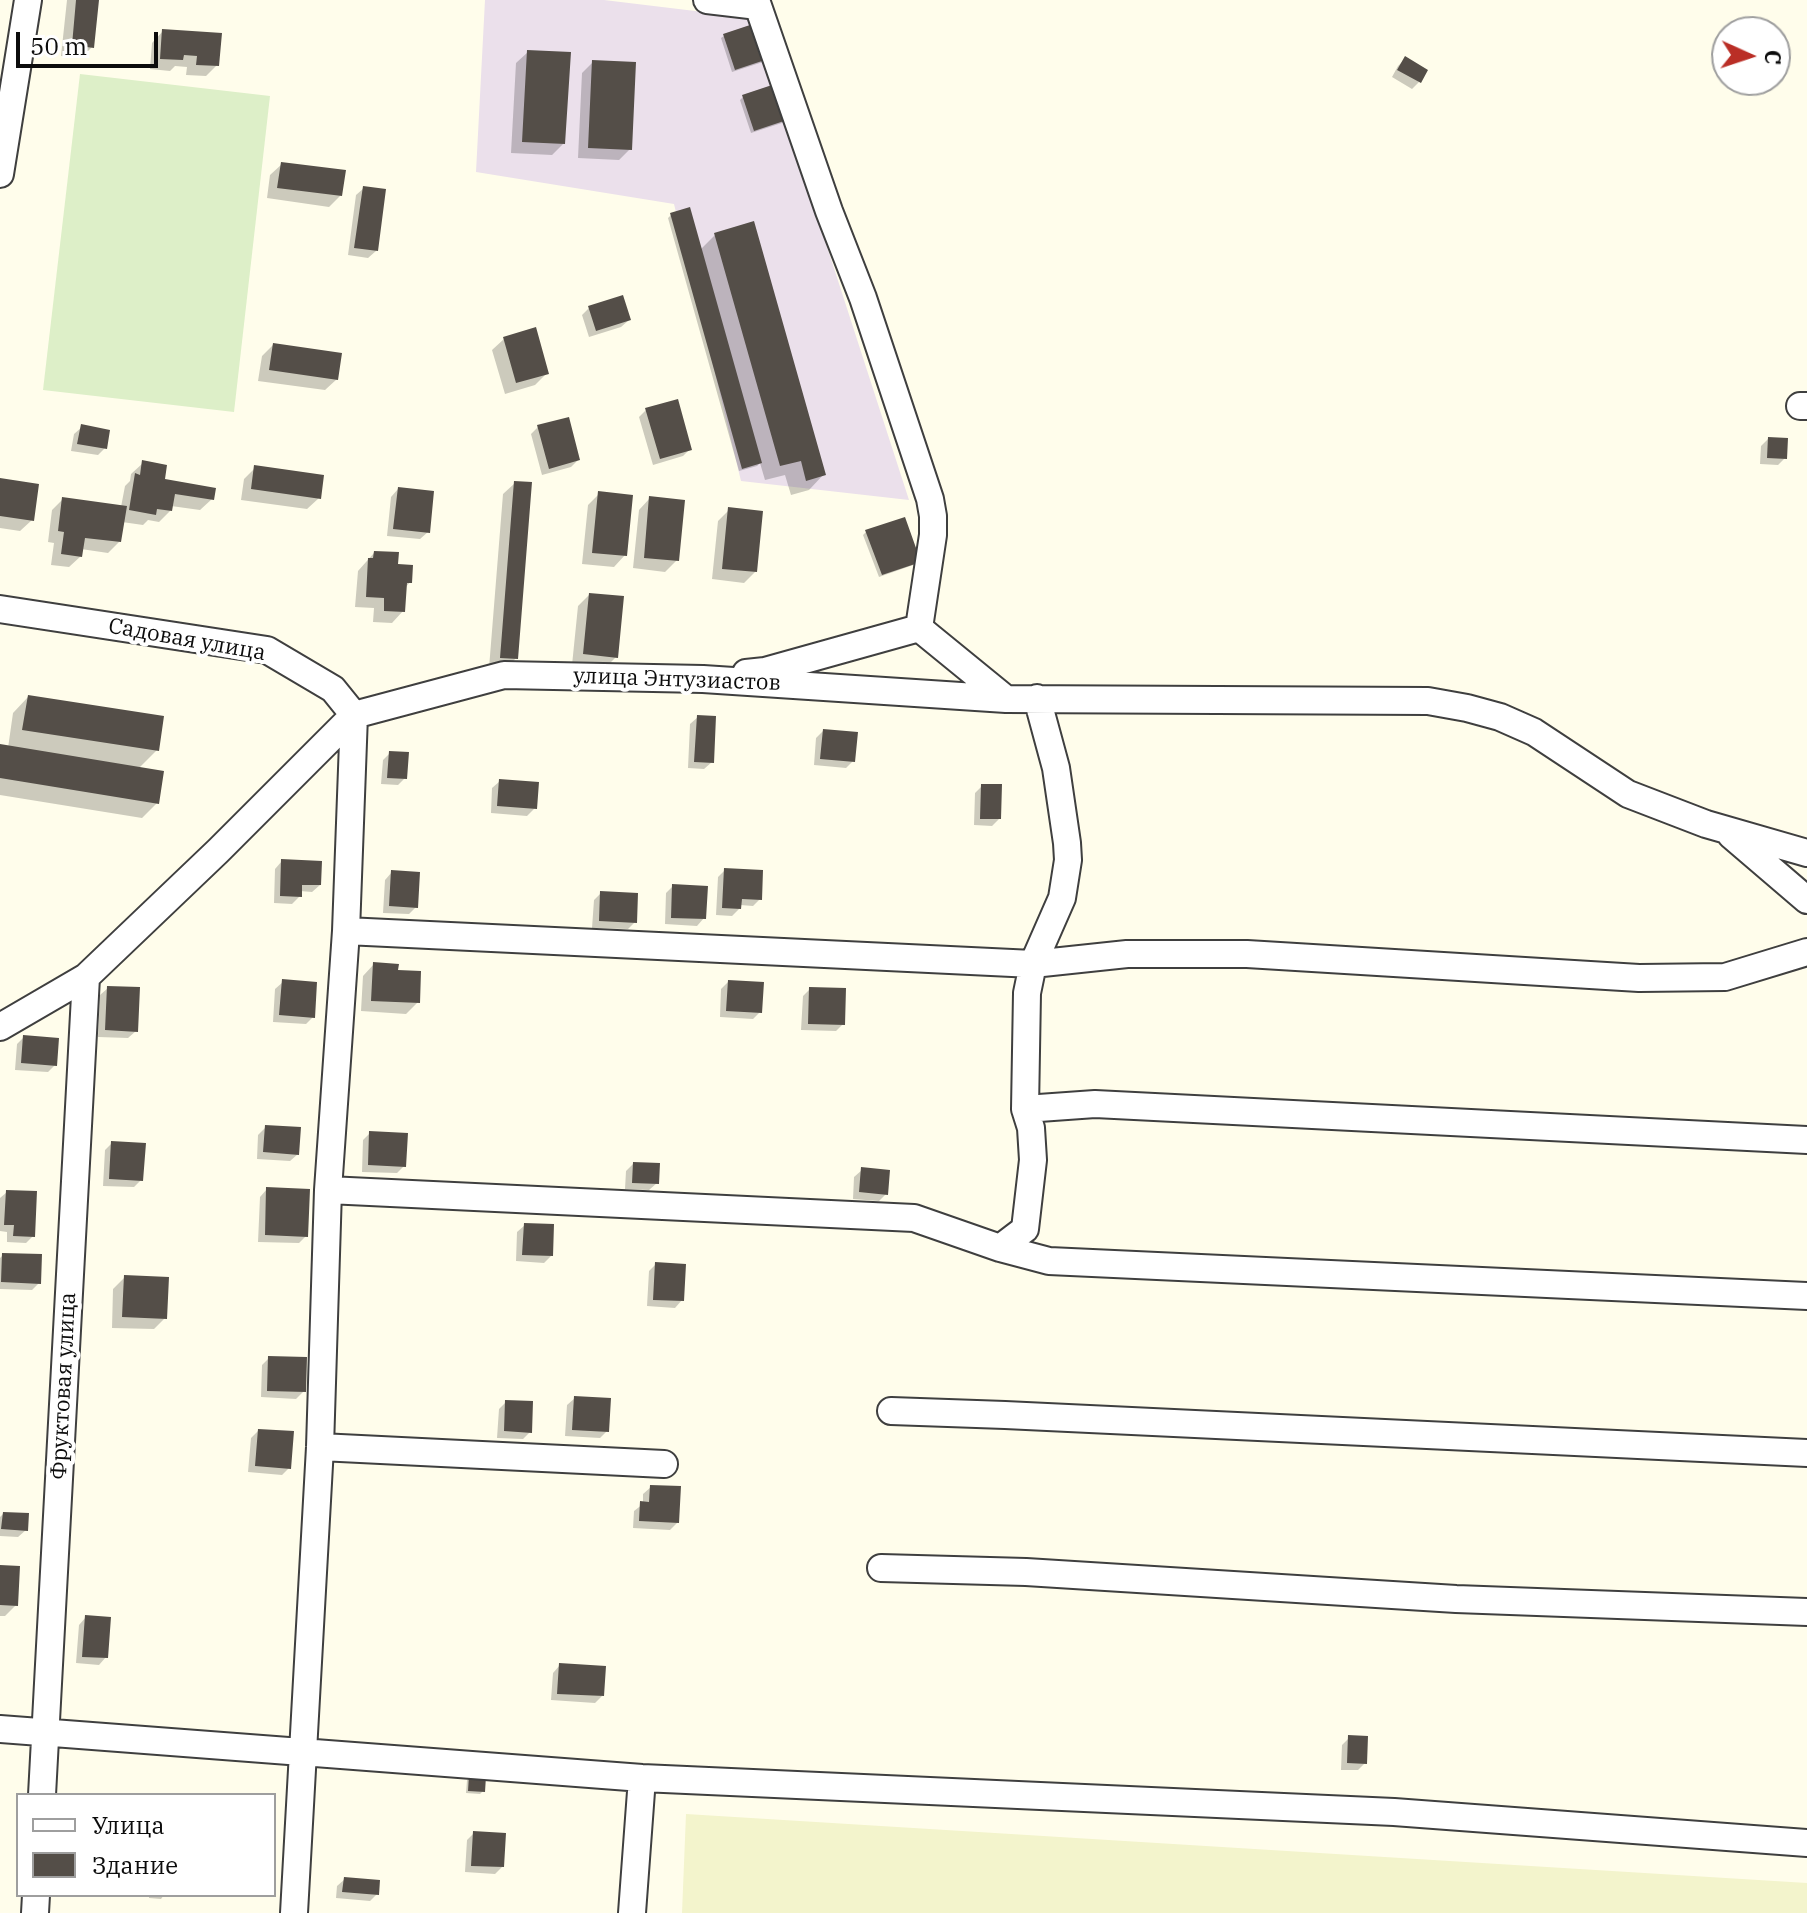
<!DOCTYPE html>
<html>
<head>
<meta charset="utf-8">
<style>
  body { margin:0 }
  #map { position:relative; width:1807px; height:1913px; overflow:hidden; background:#fffdeb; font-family:"IBM Plex Serif",serif }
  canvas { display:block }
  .legend { position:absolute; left:16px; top:1793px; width:260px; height:104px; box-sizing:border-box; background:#fff; border:2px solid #9e9e9e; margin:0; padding:10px 14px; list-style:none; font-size:24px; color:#0c0c0c }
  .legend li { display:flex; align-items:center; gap:16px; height:40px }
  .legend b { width:40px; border:2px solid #9e9e9e }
  .north { position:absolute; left:1711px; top:16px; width:80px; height:80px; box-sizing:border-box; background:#fff; border:2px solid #9e9e9e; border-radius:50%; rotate:93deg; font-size:22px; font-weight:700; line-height:32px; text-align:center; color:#0c0c0c }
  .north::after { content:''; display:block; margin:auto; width:28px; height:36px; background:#ba2e26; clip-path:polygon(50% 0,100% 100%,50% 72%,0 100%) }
  .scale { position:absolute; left:16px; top:32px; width:142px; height:36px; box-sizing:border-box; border:4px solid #0c0c0c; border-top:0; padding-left:10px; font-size:24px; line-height:28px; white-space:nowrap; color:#0c0c0c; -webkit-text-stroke:6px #fff; paint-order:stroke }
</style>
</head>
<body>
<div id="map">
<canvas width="1807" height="1913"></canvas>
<ul class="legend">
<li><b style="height:10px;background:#fff"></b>Улица</li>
<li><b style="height:22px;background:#544e48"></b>Здание</li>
</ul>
<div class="north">С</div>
<div class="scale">50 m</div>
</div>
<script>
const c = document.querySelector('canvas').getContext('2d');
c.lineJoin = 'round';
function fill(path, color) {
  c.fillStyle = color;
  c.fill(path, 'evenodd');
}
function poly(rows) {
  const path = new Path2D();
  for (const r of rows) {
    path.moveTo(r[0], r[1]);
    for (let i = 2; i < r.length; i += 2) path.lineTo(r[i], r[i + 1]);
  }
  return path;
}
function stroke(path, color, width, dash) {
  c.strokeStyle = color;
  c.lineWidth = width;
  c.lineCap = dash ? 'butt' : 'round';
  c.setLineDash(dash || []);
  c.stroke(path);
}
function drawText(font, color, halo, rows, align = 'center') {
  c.font = font + ' "IBM Plex Serif",serif';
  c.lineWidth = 8;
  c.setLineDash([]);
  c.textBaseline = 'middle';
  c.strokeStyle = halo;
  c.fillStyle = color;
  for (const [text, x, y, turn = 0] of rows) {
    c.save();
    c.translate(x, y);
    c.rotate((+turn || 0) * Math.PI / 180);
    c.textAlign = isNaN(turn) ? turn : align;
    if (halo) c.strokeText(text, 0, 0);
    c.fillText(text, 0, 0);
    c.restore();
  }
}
fill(poly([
  [485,0,604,0,753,18,909,500,741,481,674,204,476,172]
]), '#ebe0eb');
fill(poly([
  [686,1814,1807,1883,1807,1913,682,1913]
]), '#f3f4cc');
fill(poly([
  [80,74,270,96,234,412,43,390]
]), '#ddefc8');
fill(poly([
  [67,0,97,0,92,47,81,58,61,56],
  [163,31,217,65,206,76,186,75,187,67,175,66,170,71,150,69,152,43],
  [724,36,769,60,732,72,721,38],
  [528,52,563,144,552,155,511,153,516,63],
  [1405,59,1419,82,1412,89,1392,77,1398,66],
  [593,62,630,149,619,160,578,158,582,73],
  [743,97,788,121,751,133,740,100],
  [282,164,341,195,329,207,267,198,270,175],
  [364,188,376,251,368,258,348,255,356,195],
  [671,215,700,250,715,235,824,474,809,490,791,495,785,475,765,480,760,463,757,466,739,471,668,218],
  [589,308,629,320,621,327,589,337,582,315],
  [504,339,547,373,535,385,505,394,492,350],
  [273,345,337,379,325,390,258,381,262,356],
  [646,410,690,449,683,456,653,465,639,417],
  [82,427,105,448,98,455,71,451,74,434],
  [538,427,578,460,571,467,542,475,531,434],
  [1768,439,1785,458,1778,465,1760,464,1761,446],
  [143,463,163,481,212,499,200,510,171,506,170,511,159,522,148,520,143,525,122,522,120,541,108,553,81,549,81,556,69,567,51,565,54,543,48,542,52,510,63,499,121,507,125,486,130,481,131,474],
  [255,468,319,498,307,509,241,500,244,479],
  [0,480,32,520,20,531,0,528],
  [515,483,516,658,505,670,489,668,503,494],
  [398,489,428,532,420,539,387,536,391,497],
  [599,494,625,555,614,567,582,564,588,505],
  [650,498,677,560,665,572,633,568,639,510],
  [729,510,756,571,744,583,712,579,718,521],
  [866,532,916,564,879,577,863,535],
  [374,553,396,566,410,582,405,588,403,611,392,623,373,622,374,608,355,607,358,571],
  [589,595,616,657,605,668,572,665,578,606],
  [28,697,157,750,138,769,157,803,142,818,0,795,0,746,8,748,13,713],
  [698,717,712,762,704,769,688,768,690,724],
  [823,731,853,761,846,768,814,765,816,738],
  [390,753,405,778,398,785,381,784,383,760],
  [500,781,535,808,527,816,491,813,492,788],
  [982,786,999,819,992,826,974,825,975,793],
  [282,861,320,885,312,892,300,891,300,896,292,904,274,903,275,869],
  [725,870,760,899,753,906,740,905,739,909,732,916,716,915,718,877],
  [392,872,416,907,409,914,383,913,385,880],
  [673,886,704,918,697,926,665,924,666,893],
  [601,893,635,922,628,929,592,928,594,900],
  [374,964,396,972,418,1002,406,1014,361,1011,363,976],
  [283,982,313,1017,306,1024,273,1022,275,989],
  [728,982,760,1012,753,1019,720,1017,721,989],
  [108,988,136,1031,128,1038,98,1037,100,995],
  [810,989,843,1024,836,1031,801,1030,803,996],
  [24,1037,55,1065,48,1072,15,1070,17,1044],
  [266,1127,298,1154,290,1161,257,1159,258,1135],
  [370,1133,404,1166,397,1173,362,1172,363,1140],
  [112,1143,141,1180,134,1187,103,1186,105,1150],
  [633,1164,657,1183,649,1190,625,1189,626,1171],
  [862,1170,886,1194,879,1201,853,1199,854,1177],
  [267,1189,306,1236,299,1243,258,1242,260,1197],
  [7,1192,33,1236,26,1243,7,1242,7,1232,0,1231,0,1198],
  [525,1225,551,1256,544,1263,516,1261,517,1232],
  [3,1255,39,1283,32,1290,0,1289,0,1258],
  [656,1264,682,1300,675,1308,647,1306,649,1271],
  [125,1277,165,1318,154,1329,112,1328,113,1289],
  [269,1358,304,1391,296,1399,261,1397,262,1365],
  [575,1398,607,1431,600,1438,565,1436,567,1405],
  [506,1402,530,1432,523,1439,497,1438,499,1409],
  [258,1431,289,1468,282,1475,248,1472,251,1438],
  [651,1487,678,1522,670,1530,633,1528,634,1511,643,1504,643,1494],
  [3,1514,26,1530,18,1537,0,1536,0,1517],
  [0,1567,16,1605,5,1616,0,1616],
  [86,1617,106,1657,99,1665,76,1663,79,1625],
  [560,1665,602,1696,595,1703,551,1700,553,1673],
  [1349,1738,1365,1763,1358,1770,1341,1770,1342,1745],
  [470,1777,483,1791,480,1794,466,1793,467,1780],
  [474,1833,502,1867,495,1874,465,1872,467,1840],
  [345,1879,377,1894,370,1901,336,1898,337,1886],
  [149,1895,164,1895,161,1899,149,1898]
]), '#0003');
fill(poly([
  [76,0,99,0,94,48,72,45],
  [762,21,774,57,735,70,723,34],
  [162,29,222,33,219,66,196,65,197,56,184,55,183,60,160,59],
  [527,50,571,52,565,144,522,142],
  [1405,56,1428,70,1421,83,1397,70],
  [592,60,636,62,632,150,588,148],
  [781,82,793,118,754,131,742,95],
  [281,162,346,170,342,196,277,188],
  [363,186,386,189,378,251,354,248],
  [690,207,762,463,742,469,670,213],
  [754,221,826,475,806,481,801,461,780,466,714,233],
  [623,295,631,320,596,331,588,306],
  [536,327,549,374,516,383,503,337],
  [273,343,342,353,338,380,269,370],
  [678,399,692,450,660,459,645,408],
  [569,417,580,460,549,469,537,425],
  [81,424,110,430,107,449,77,444],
  [1768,437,1788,438,1787,459,1767,458],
  [142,460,167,465,165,479,216,488,214,500,175,494,172,511,157,509,156,515,129,510,135,473,140,475],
  [254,465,324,475,321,499,251,489],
  [0,478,39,484,34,521,0,516],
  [514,481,532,482,518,659,500,658],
  [398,487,434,491,430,533,393,529],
  [598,491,633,495,627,556,592,553],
  [649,496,685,500,679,561,644,558],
  [62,497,127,506,121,542,85,538,82,557,61,554,64,532,58,531],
  [728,507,763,511,757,572,722,569],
  [905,517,921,562,882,575,865,530],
  [374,551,399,552,398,564,413,565,412,583,407,583,405,612,384,611,384,598,366,597,368,558,373,558],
  [589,593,624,596,618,658,583,654],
  [28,695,164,716,159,751,22,730],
  [697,715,716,716,714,763,694,762],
  [823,729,858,732,855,762,820,759],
  [0,744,164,771,159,804,0,778],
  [389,751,409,752,407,779,387,778],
  [499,779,539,782,537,809,497,806],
  [981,784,1002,784,1001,819,980,819],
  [281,859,322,861,321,885,302,885,302,897,280,896],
  [724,868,763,870,762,900,742,899,741,909,722,908],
  [391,870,420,872,418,908,389,906],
  [672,884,708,886,706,919,671,918],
  [600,891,638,893,637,923,599,921],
  [373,962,399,964,398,970,421,971,420,1003,371,1001],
  [282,979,317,982,315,1018,279,1015],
  [728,980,764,982,762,1013,726,1011],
  [107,986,140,987,138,1032,105,1030],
  [809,987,846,988,845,1025,808,1024],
  [23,1035,59,1038,57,1066,21,1063],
  [265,1125,301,1127,299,1155,263,1152],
  [369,1131,408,1133,406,1167,368,1165],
  [111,1141,146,1143,143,1181,109,1179],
  [633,1162,660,1163,659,1184,632,1183],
  [861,1167,890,1170,888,1195,859,1192],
  [266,1187,310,1189,308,1237,265,1235],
  [6,1190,37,1191,35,1237,13,1236,14,1225,4,1225],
  [524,1223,554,1224,553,1256,522,1255],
  [2,1253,42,1254,41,1284,1,1282],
  [655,1262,686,1264,684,1301,653,1300],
  [124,1275,169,1277,167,1319,122,1317],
  [268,1356,307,1357,306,1392,267,1391],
  [574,1396,611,1398,609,1432,572,1430],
  [505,1400,533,1401,532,1433,504,1431],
  [258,1429,294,1431,291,1469,255,1466],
  [650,1485,681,1486,679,1523,639,1521,640,1501,649,1502],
  [3,1512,29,1513,28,1531,1,1529],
  [0,1565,20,1566,18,1606,0,1605],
  [85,1615,111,1617,108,1658,82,1657],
  [559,1663,606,1666,604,1696,557,1694],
  [1348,1735,1368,1736,1367,1764,1347,1763],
  [469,1775,486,1776,485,1792,468,1791],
  [473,1831,506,1833,504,1867,471,1866],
  [344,1877,380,1880,379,1895,342,1892]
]), '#544e48');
const minor = poly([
  [707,0,758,6],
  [756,0,829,211,863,298,930,499,933,516,933,535,919,628,1006,699],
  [0,174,28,0],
  [1800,406,1807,406],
  [0,609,267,650,333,689,354,715],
  [746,673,765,671,919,628],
  [1731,835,1807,900],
  [346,931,1033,964,1127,954,1247,954,1639,978,1725,977,1807,952],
  [0,1027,86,977,218,851,354,715,504,675,703,679,1006,699,1428,701,1467,708,1500,717,1534,732,1628,794,1706,824,1807,853],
  [1025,1109,1095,1104,1807,1140],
  [328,1190,914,1218,1000,1248,1049,1261,1807,1296],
  [1000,1248,1025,1229,1033,1160,1031,1128,1025,1109,1027,993,1033,964,1062,898,1068,860,1067,843,1056,768,1037,698],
  [891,1411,1005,1415,1807,1453],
  [320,1447,664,1464],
  [881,1568,1026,1572,1456,1599,1807,1612],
  [0,1729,642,1778,1394,1812,1807,1843],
  [42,1795,86,977],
  [35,1913,36,1895],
  [294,1913,320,1447,328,1190,346,931,354,715],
  [632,1913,642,1778]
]);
stroke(minor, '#3f3f3f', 30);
stroke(minor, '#fff', 26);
drawText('22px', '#0c0c0c', '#fff', [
  ["Садовая улица",187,640,10],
  ["улица Энтузиастов",677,680,2],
  ["Фруктовая улица",64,1386,-87]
]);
</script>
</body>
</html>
